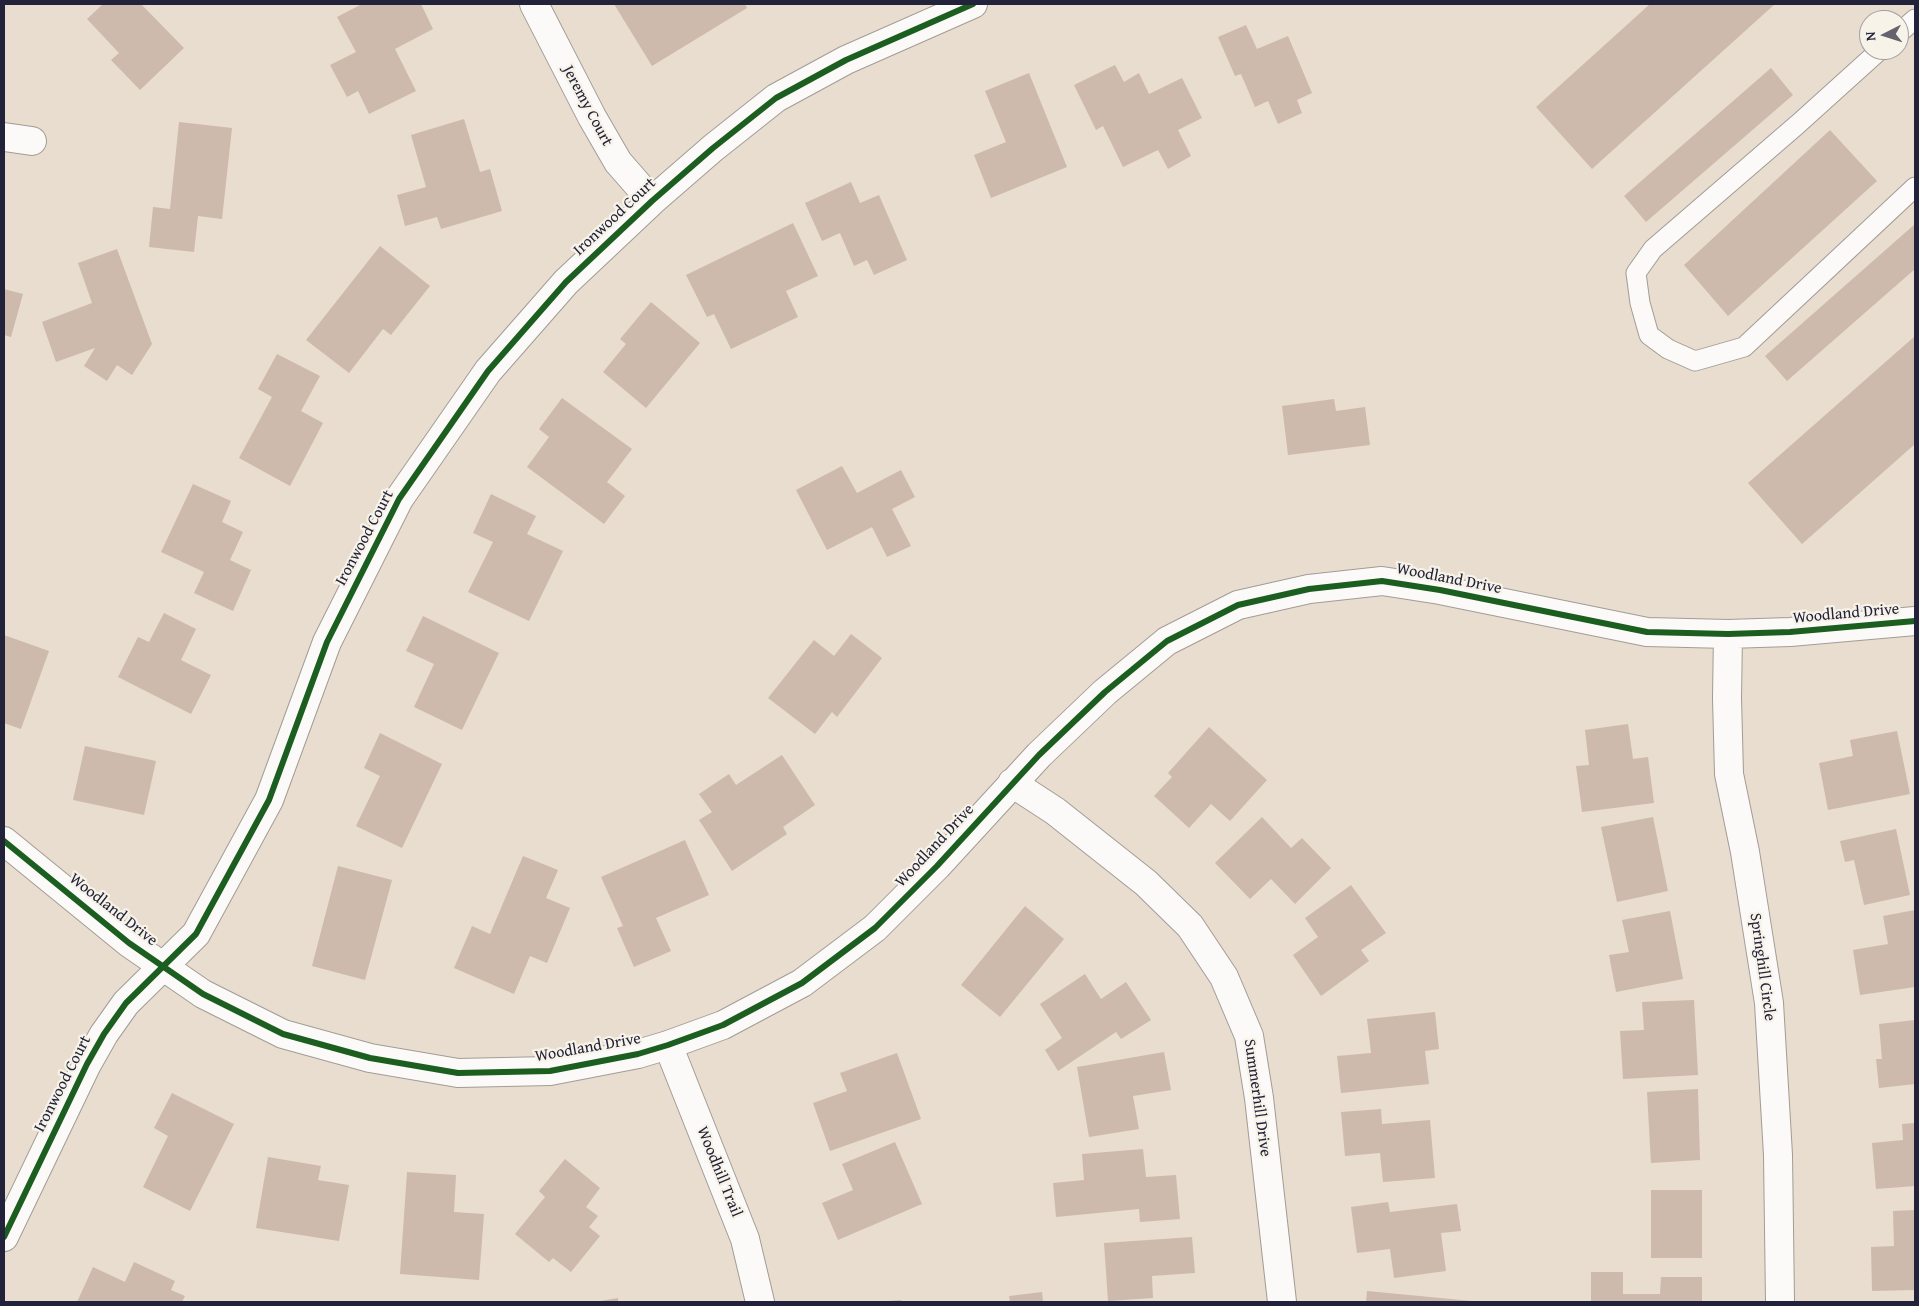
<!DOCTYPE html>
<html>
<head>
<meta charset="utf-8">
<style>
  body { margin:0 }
  #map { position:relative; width:1919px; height:1306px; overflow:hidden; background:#e8ddce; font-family:"Gentium Book Plus",serif }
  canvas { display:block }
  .frame { position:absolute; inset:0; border:5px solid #22223b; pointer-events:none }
  .north { position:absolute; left:1859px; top:10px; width:50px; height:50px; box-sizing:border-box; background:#f7f3e8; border:1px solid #a29fa3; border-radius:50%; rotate:265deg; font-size:14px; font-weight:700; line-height:20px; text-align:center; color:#22223b }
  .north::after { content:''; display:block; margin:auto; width:18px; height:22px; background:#67636e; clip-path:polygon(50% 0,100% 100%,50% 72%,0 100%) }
</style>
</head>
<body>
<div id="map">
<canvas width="1919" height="1306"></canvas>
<div class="frame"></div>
<div class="north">N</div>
</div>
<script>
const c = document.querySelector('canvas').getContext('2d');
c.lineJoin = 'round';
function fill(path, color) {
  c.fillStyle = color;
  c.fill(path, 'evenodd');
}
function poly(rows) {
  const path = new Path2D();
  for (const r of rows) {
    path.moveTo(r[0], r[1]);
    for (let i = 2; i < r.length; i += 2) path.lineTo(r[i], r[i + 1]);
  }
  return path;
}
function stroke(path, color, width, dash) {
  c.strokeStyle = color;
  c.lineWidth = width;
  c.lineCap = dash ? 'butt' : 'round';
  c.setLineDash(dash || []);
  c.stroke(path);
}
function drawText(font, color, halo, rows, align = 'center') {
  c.font = font + ' "Gentium Book Plus",serif';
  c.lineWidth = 4.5;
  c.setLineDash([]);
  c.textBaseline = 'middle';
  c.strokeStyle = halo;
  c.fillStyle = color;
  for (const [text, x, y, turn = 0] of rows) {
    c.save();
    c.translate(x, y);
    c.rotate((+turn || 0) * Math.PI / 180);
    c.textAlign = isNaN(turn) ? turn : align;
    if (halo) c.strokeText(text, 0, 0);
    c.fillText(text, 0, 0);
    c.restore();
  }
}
fill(poly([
  [103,4,141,4,184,48,140,90,111,60,119,53,87,19],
  [362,4,421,4,433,29,395,49,416,91,369,114,358,91,347,97,330,65,356,52,337,17],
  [614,4,745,4,747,8,652,66],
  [1650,4,1775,4,1592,169,1536,107],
  [1246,25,1257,49,1288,36,1312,93,1297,100,1302,113,1278,124,1268,101,1255,107,1241,74,1235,76,1218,37],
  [1115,65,1124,82,1139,73,1149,94,1182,78,1202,118,1178,130,1191,156,1168,169,1158,150,1123,167,1103,126,1096,130,1074,85],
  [1771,68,1793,95,1646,222,1624,196],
  [1029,73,1067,167,991,198,974,155,1006,142,985,91],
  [464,119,480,172,490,169,502,211,441,229,437,217,405,226,397,195,426,187,411,135],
  [179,122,232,128,222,219,198,216,194,252,149,247,153,207,170,209],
  [1830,130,1877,181,1728,316,1684,265],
  [851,182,860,203,879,195,907,260,874,275,867,260,854,266,840,233,822,241,805,203],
  [793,223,818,276,786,291,798,317,731,349,714,314,707,317,686,275],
  [1915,224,1915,269,1787,381,1765,356],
  [380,246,430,286,391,335,383,329,349,373,306,340],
  [117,249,152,344,132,375,117,365,107,381,84,366,95,348,56,362,42,322,92,303,78,263],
  [4,289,23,294,11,337,4,335],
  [651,302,700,343,646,408,603,372,626,344,620,339],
  [1915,336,1915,444,1802,544,1748,483],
  [277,354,320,376,301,411,323,423,290,486,239,458,272,397,258,389],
  [562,398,632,449,607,482,625,496,604,524,527,467,549,437,539,429],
  [1334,399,1336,411,1365,407,1370,445,1288,455,1282,406],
  [842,466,857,493,901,470,915,497,892,509,911,546,887,557,872,527,827,550,796,490],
  [193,484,231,501,222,522,243,532,230,560,251,570,233,611,194,593,204,572,161,552],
  [491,494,536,516,527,534,563,551,529,621,468,592,493,542,473,533],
  [164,613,196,629,181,660,211,675,191,714,118,677,138,637,149,642],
  [423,616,499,653,462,730,414,707,434,664,406,651],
  [851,634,882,658,837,717,832,712,815,734,768,698,814,640,834,656],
  [4,635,49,651,21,729,4,723],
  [1628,724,1633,759,1648,757,1654,803,1582,812,1576,766,1589,765,1585,730],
  [1209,727,1267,780,1230,821,1211,804,1189,828,1154,796,1172,777,1168,773],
  [1897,731,1910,794,1828,810,1819,763,1853,756,1850,740],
  [380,733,442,764,402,848,356,826,380,776,364,768],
  [85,746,156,761,144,815,73,800],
  [782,755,815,805,783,827,787,834,732,871,699,820,712,812,699,794,729,774,736,785],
  [1262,817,1291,848,1302,838,1331,868,1295,904,1271,879,1250,899,1215,863],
  [1653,817,1668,891,1617,902,1601,827],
  [1896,829,1910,895,1864,905,1854,860,1845,862,1840,841],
  [685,840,709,895,656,918,671,951,634,967,617,928,623,926,601,877],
  [523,856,558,870,546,898,570,908,547,963,530,956,514,994,454,968,472,926,490,934],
  [338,866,392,880,365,980,312,966],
  [1351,885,1386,933,1361,950,1369,961,1321,996,1293,955,1318,937,1305,918],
  [1025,906,1064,939,1000,1017,961,985],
  [1915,910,1915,987,1860,995,1853,950,1888,944,1883,916],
  [1670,911,1683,979,1616,992,1609,955,1629,952,1622,920],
  [1085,974,1101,999,1126,982,1151,1020,1121,1039,1116,1032,1058,1071,1045,1050,1062,1038,1040,1004],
  [1694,1000,1698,1075,1623,1079,1620,1031,1644,1030,1642,1002],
  [1435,1012,1439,1049,1425,1051,1429,1084,1341,1093,1337,1056,1371,1053,1367,1019],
  [1915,1020,1915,1084,1879,1088,1876,1059,1882,1059,1879,1024],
  [1164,1052,1171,1090,1133,1096,1139,1129,1089,1137,1077,1067],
  [897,1053,921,1119,830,1151,813,1103,847,1091,840,1073],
  [1698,1089,1700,1160,1651,1163,1647,1092],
  [172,1093,234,1124,190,1211,143,1187,168,1136,154,1128],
  [1381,1109,1382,1124,1430,1120,1435,1178,1383,1182,1380,1153,1345,1156,1341,1112],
  [1915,1123,1915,1186,1876,1189,1872,1143,1903,1140,1902,1124],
  [895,1142,922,1204,838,1240,822,1203,853,1190,842,1164],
  [1143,1149,1146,1177,1176,1175,1180,1219,1140,1222,1139,1209,1056,1217,1053,1183,1084,1180,1082,1154],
  [268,1157,321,1166,318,1180,349,1185,339,1241,256,1228],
  [565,1159,600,1188,586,1207,598,1216,589,1227,600,1236,571,1272,553,1258,549,1262,515,1234,545,1197,539,1191],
  [407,1172,456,1175,454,1212,484,1214,479,1280,400,1274],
  [1651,1190,1702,1190,1702,1258,1651,1258],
  [1388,1202,1390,1212,1457,1204,1461,1231,1441,1233,1446,1271,1394,1278,1390,1249,1357,1253,1351,1207],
  [1915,1210,1915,1290,1872,1291,1871,1247,1894,1246,1893,1211],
  [1192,1237,1195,1273,1152,1276,1153,1298,1108,1301,1104,1243],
  [134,1262,175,1281,171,1290,185,1296,182,1302,77,1302,93,1267,125,1282],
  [1591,1272,1623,1272,1623,1294,1660,1294,1661,1277,1702,1277,1702,1302,1591,1302],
  [1367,1291,1472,1301,1472,1302,1366,1302],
  [1042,1292,1043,1302,1010,1302,1009,1296],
  [618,1298,618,1302,600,1302,600,1301],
  [901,1300,902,1302,888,1302,888,1301]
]), '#cdbaac');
const service = poly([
  [1899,33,1915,19],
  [1880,50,1798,124,1653,249,1636,273,1640,303,1649,335,1668,349,1695,361,1744,347,1915,187]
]);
const minor = poly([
  [534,4,592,117,618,162,652,201],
  [4,137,32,141],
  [1728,634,1727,698,1729,774,1745,852,1769,1003,1778,1155,1780,1302],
  [1012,783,1055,811,1146,883,1190,926,1224,977,1249,1036,1259,1098,1282,1302],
  [4,841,129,943,203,994,283,1034,370,1058,458,1073,550,1071,638,1054,668,1045,723,1025,802,983,875,928,937,866,1039,755,1105,692,1167,641,1238,605,1309,589,1382,581,1440,590,1647,632,1728,634,1790,632,1915,621],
  [668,1045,745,1239,760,1302],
  [4,1237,87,1064,104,1034,126,1003,196,934,269,800,327,642,399,499,488,371,566,282,652,201,713,148,776,98,846,60,973,4]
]);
stroke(service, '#a29c96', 21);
stroke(minor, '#a29c96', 30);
stroke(service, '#fcfaf8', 19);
stroke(minor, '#fcfaf8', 28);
stroke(poly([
  [4,841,129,943,203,994,283,1034,370,1058,458,1073,550,1071,638,1054,668,1045,723,1025,802,983,875,928,937,866,1039,755,1105,692,1167,641,1238,605,1309,589,1382,581,1440,590,1647,632,1728,634,1790,632,1915,621],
  [4,1237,87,1064,104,1034,126,1003,196,934,269,800,327,642,399,499,488,371,566,282,652,201,713,148,776,98,846,60,973,4]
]), '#1b5e20', 6);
drawText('16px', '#22223b', '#f7f3e8', [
  ["Jeremy Court",587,106,62],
  ["Ironwood Court",615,217,-43],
  ["Ironwood Court",365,538,-62],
  ["Woodland Drive",1449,579,11],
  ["Woodland Drive",1846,614,-5],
  ["Woodland Drive",935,846,-47],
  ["Woodland Drive",113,910,38],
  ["Springhill Circle",1762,967,82],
  ["Woodland Drive",588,1048,-10],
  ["Ironwood Court",63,1084,-63],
  ["Summerhill Drive",1257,1098,82],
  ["Woodhill Trail",719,1172,68]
]);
</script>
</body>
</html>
